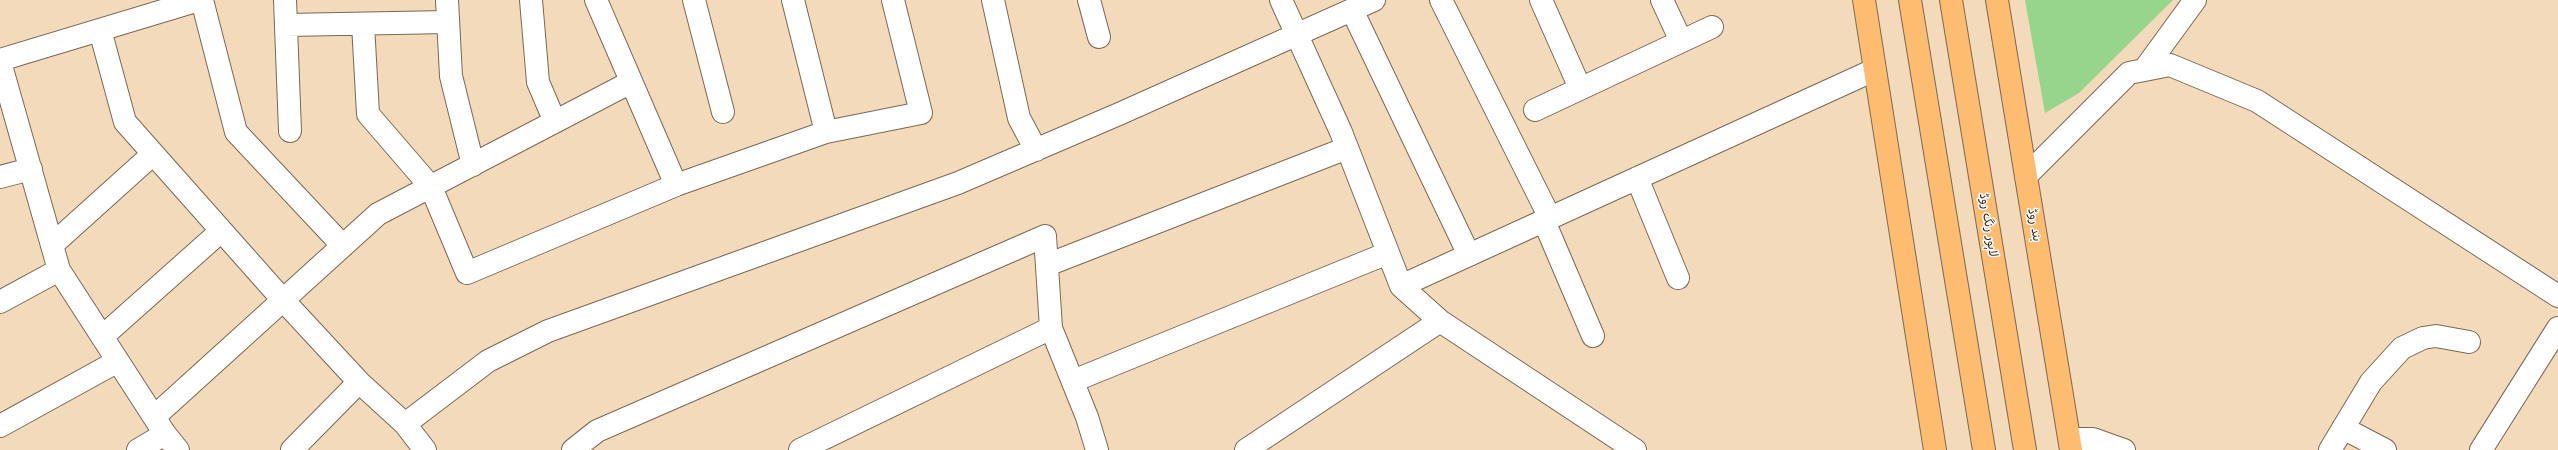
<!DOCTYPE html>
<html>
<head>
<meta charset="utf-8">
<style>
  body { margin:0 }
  canvas { display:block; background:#f3dabb }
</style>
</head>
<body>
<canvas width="2558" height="450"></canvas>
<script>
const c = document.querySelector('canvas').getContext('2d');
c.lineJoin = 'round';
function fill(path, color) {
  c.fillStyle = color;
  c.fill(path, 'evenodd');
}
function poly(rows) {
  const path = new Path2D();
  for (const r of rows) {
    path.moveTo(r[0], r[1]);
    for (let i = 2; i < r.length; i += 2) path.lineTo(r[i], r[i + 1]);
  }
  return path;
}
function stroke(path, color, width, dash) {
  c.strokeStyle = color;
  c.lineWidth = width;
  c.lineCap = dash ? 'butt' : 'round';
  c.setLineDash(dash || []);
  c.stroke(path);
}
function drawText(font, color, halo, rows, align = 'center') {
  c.font = font + ' "Shantell Sans","Playpen Sans Arabic",sans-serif';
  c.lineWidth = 3;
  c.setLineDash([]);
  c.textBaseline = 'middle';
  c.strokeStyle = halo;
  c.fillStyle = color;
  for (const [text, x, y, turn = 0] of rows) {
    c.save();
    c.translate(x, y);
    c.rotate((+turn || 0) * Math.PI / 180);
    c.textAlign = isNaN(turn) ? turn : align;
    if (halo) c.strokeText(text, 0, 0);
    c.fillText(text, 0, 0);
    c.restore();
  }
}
fill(poly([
  [2025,0,2173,0,2079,93,2045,113]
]), '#96d58b');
const minor = poly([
  [202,0,236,132,343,246],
  [285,0,290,131],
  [447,0,451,76,473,165],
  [531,0,538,82,555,122],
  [596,0,676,185],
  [694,0,723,112],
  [793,0,826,132],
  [993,0,1019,118,1036,150],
  [1089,0,1099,37],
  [1281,0,1341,132,1401,286,1440,321,1635,450],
  [1441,0,1550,218],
  [1541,0,1580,88],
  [1662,0,1681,41],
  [1352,10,1469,255],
  [363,24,368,114,431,187,467,273,676,185,826,132,921,113,893,0],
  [286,25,448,22],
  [100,30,125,122,283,300,359,382,405,424],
  [0,60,199,0],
  [0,62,59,270,165,434,178,450],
  [2144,70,2195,0],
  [1535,110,1712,27],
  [2026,176,2129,73,2170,65,2257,101,2558,296],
  [0,177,31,169],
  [1637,178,1678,278],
  [1544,221,1593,336],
  [52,245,153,154],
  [1047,265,1347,148],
  [1401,286,1874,70],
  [0,302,59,270],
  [102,337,221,231],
  [1073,381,1388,253],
  [154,417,378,214,631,82],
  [0,426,118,361],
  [2343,428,2385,450],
  [2070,439,2093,439,2124,450],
  [138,450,165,434],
  [292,450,359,382],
  [425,450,405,424,488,361,548,331,958,183,1119,114,1374,0],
  [573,450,597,431,1045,236,1051,328,1087,417,1097,450],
  [800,450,1051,328],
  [1246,450,1440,321],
  [2330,450,2371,382,2402,348,2423,338,2436,336,2469,342],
  [2481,450,2558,328]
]);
const major = poly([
  [1864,0,1935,450],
  [1997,0,2071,450]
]);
const highway = poly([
  [1910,0,1984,450],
  [1951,0,2025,450]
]);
stroke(minor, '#7b6855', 24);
stroke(major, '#7b6855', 24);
stroke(highway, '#7b6855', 24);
stroke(minor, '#fff', 22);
stroke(major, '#fdbc70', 22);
stroke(highway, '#fdbc70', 22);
drawText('12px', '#3b2a1e', '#fff', [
  ["لاہور رنگ روڈ",1988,225,81],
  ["بند روڈ",2034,225,81]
]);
</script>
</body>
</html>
